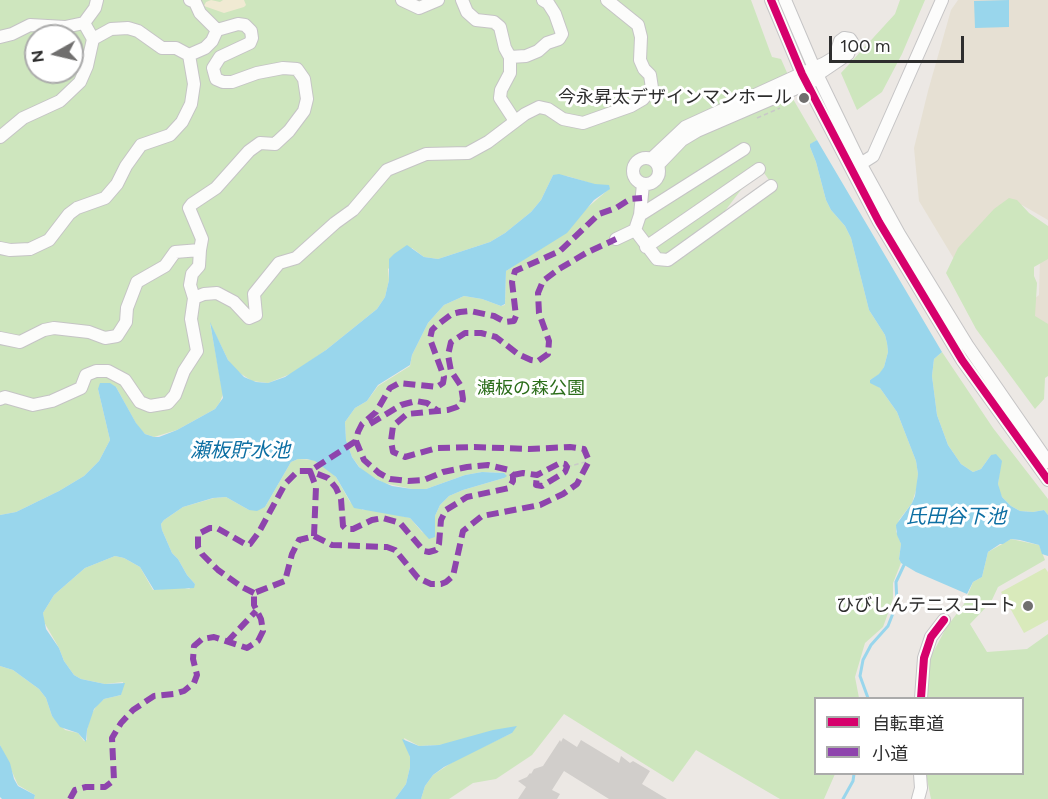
<!DOCTYPE html>
<html>
<head>
<meta charset="utf-8">
<style>
  body { margin:0 }
  #map { position:relative; width:1048px; height:799px; overflow:hidden; background:#ece8e4; font-family:Figtree,"Noto Sans JP",sans-serif }
  canvas { display:block }
  .legend { position:absolute; left:814px; top:697px; width:210px; height:78px; box-sizing:border-box; background:#fff; border:2px solid #ababab; margin:0; padding:8px 10px; list-style:none; font-size:18px; color:#2e2e2e }
  .legend li { display:flex; align-items:center; gap:12px; height:30px }
  .legend b { width:30px; border:2px solid #ababab }
  .north { position:absolute; left:24px; top:24px; width:60px; height:60px; box-sizing:border-box; background:#fff; border:2px solid #ababab; border-radius:50%; rotate:262deg; font-size:16px; font-weight:700; line-height:24px; text-align:center; color:#2e2e2e }
  .north::after { content:''; display:block; margin:auto; width:21px; height:27px; background:#706f6e; clip-path:polygon(50% 0,100% 100%,50% 72%,0 100%) }
  .scale { position:absolute; left:829px; top:36px; width:135px; height:27px; box-sizing:border-box; border:3px solid #2e2e2e; border-top:0; padding-left:8px; font-size:18px; line-height:21px; white-space:nowrap; color:#2e2e2e; -webkit-text-stroke:4px #fff; paint-order:stroke }
</style>
</head>
<body>
<div id="map">
<canvas width="1048" height="799"></canvas>
<ul class="legend">
<li><b style="height:8px;background:#d6006c"></b>自転車道</li>
<li><b style="height:8px;background:#8e44ad"></b>小道</li>
</ul>
<div class="north">N</div>
<div class="scale">100 m</div>
</div>
<script>
const c = document.querySelector('canvas').getContext('2d');
c.lineJoin = 'round';
function fill(path, color) {
  c.fillStyle = color;
  c.fill(path, 'evenodd');
}
function poly(rows) {
  const path = new Path2D();
  for (const r of rows) {
    if (r.length === 3) {
      path.moveTo(r[0] + r[2], r[1]);
      path.arc(r[0], r[1], r[2], 0, 2 * Math.PI);
      continue;
    }
    path.moveTo(r[0], r[1]);
    for (let i = 2; i < r.length; i += 2) path.lineTo(r[i], r[i + 1]);
  }
  return path;
}
function stroke(path, color, width, dash) {
  c.strokeStyle = color;
  c.lineWidth = width;
  c.lineCap = dash ? 'butt' : 'round';
  c.setLineDash(dash || []);
  c.stroke(path);
}
function drawText(font, color, halo, rows, align = 'center') {
  c.font = font + ' Figtree,"Noto Sans JP",sans-serif';
  c.lineWidth = 6;
  c.setLineDash([]);
  c.textBaseline = 'middle';
  c.strokeStyle = halo;
  c.fillStyle = color;
  for (const [text, x, y, turn = 0] of rows) {
    c.save();
    c.translate(x, y);
    c.rotate((+turn || 0) * Math.PI / 180);
    c.textAlign = isNaN(turn) ? turn : align;
    if (halo) c.strokeText(text, 0, 0);
    c.fillText(text, 0, 0);
    c.restore();
  }
}
fill(poly([
  [958,0,1048,0,1048,220,1022,205,954,259,919,201,914,148,928,91,951,10],
  [1048,257,1048,343,1024,307,1039,295,1040,258]
]), '#e6e0d3');
fill(poly([
  [0,0,751,0,772,57,781,59,796,93,793,99,817,140,811,144,810,147,816,162,826,200,831,210,845,226,851,238,869,310,885,335,887,343,888,352,884,367,880,374,870,380,880,388,897,412,916,461,918,474,917,487,912,503,899,520,896,531,901,544,899,559,901,563,893,583,893,598,891,605,883,627,865,643,855,677,859,698,816,698,816,774,835,774,824,799,780,799,696,750,673,782,564,714,532,755,496,779,473,783,449,799,421,799,425,786,433,775,457,759,512,733,439,745,419,746,404,738,410,757,410,767,406,784,395,799,34,799,35,795,18,785,0,745,0,666,13,670,39,689,46,698,52,716,65,730,78,733,84,741,87,740,87,730,91,715,97,705,104,699,121,695,123,682,105,684,81,679,74,675,64,661,59,648,44,622,43,613,54,595,85,568,115,556,124,558,140,567,153,590,180,587,189,589,195,584,187,575,178,559,172,553,162,530,161,524,164,520,183,507,214,498,226,497,249,510,265,507,291,462,298,459,315,460,326,468,336,477,350,502,363,510,377,510,410,518,422,532,435,537,435,516,440,505,449,496,463,490,504,478,504,473,482,472,465,475,426,489,412,489,384,483,363,472,352,457,346,440,345,422,355,408,367,401,378,386,410,366,412,355,428,323,444,305,464,296,482,299,501,306,505,305,506,271,542,247,609,189,567,176,553,175,541,200,531,212,505,233,490,242,438,259,424,257,412,248,388,269,389,280,385,297,377,309,326,350,293,373,268,383,252,381,235,370,228,360,210,323,223,394,220,402,215,409,177,430,154,437,145,434,138,427,116,387,98,389,110,440,99,461,84,476,59,491,16,512,0,515],
  [36,36,72,36,72,72,36,72],
  [762,170,776,190,670,263,715,224,753,174],
  [900,0,925,0,902,54,882,92,857,110,841,73,895,14],
  [1009,198,1017,200,1029,213,1048,226,1048,259,1034,267,1034,276,1037,283,1035,316,1048,324,1048,376,1045,378,1044,399,1035,409,976,329,946,273,958,248,994,209],
  [942,352,993,428,1048,499,1048,515,1044,510,1033,512,1020,511,1011,506,1002,497,999,491,998,484,1001,461,991,455,981,469,973,472,961,464,948,445,937,415,932,376,934,359],
  [1011,539,1039,545,1045,560,998,587,991,602,970,624,987,652,1027,649,1048,634,1048,799,931,799,926,774,1022,774,1022,698,927,698,928,662,946,628,964,604,973,582,982,577,988,552]
]), '#cee6be');
fill(poly([
  [211,0,220,2,223,0,244,0,246,5,244,7,224,13,204,6,206,2]
]), '#f0ead3');
fill(poly([
  [1045,568,1048,572,1048,620,1024,633,1001,592]
]), '#d9eabb');
fill(poly([
  [1009,0,1009,27,975,28,974,1],
  [817,140,942,352,934,359,932,376,937,415,948,445,961,464,973,472,981,469,991,455,996,454,1002,461,998,484,1002,497,1011,506,1020,511,1033,512,1044,510,1048,515,1048,556,1042,554,1039,545,1020,540,1011,539,1003,544,1000,544,988,552,982,577,973,582,967,594,916,572,901,563,899,559,901,544,897,535,896,525,912,503,915,496,918,474,916,461,897,412,880,388,870,383,870,380,879,374,884,367,888,352,887,343,885,335,869,310,851,238,845,226,831,210,826,200,816,162,810,147,810,144],
  [559,174,595,184,609,185,610,189,594,200,567,233,506,271,505,304,501,306,482,299,464,296,444,305,428,323,412,355,410,365,378,385,367,401,355,408,345,422,346,440,352,457,359,467,376,479,392,486,412,489,426,489,465,475,482,472,504,473,507,476,504,478,463,490,449,496,440,505,435,516,435,537,429,539,410,518,354,508,336,477,315,461,307,459,298,459,291,462,265,507,257,511,249,510,226,497,213,498,183,507,164,520,161,524,162,530,172,553,178,559,187,575,195,584,194,588,154,590,140,567,124,558,115,556,85,568,54,595,43,613,46,629,59,648,64,661,74,675,81,679,105,684,125,683,121,695,104,699,94,709,87,730,86,742,78,733,60,727,52,716,46,698,39,689,13,670,0,666,0,515,16,512,59,491,84,476,99,461,110,440,98,389,100,383,110,383,116,387,136,423,145,434,154,437,159,437,177,430,215,409,223,398,210,322,228,360,244,377,256,382,268,383,285,377,326,350,377,309,385,297,389,280,389,259,394,254,407,245,424,257,438,259,490,242,505,233,531,212,541,200,553,175],
  [517,726,512,733,444,767,433,775,425,786,421,799,395,799,406,784,410,767,410,757,402,739,419,746,439,745,493,730],
  [0,745,10,763,14,779,18,786,35,795,34,799,2,799,0,797]
]), '#99d6ec');
stroke(poly([
  [868,698,860,676,863,660,871,645,888,626,897,603,896,582,904,565],
  [843,799,853,781,854,774]
]), '#99d6ec', 3);
fill(poly([
  [563,738,577,747,581,740,619,763,621,756,630,763,633,761,650,771,642,784,667,799,609,799,564,771,552,790,560,794,557,799,518,799,526,787,518,781,527,777,530,773,531,774,534,769,543,766,560,740,561,742]
]), '#d1cecb');
const minor = poly([
  [402,0,419,8,438,0],
  [462,0,467,12,476,20,494,22,500,27,505,48,510,57],
  [771,0,802,74,879,222,962,360,1048,480],
  [785,0,814,68,861,165,899,234,967,345,1048,462],
  [84,23,95,8,97,0],
  [0,37,12,34,30,25,65,27,84,23,93,39],
  [189,55,205,48,212,41,217,30,200,13,195,2,190,0],
  [515,121,500,98,501,90,510,73,510,57,526,56,538,51,547,43,559,39,562,34,555,14,548,3,543,0],
  [0,137,23,118,60,101,80,82,87,66,93,39,111,29,128,28,138,31,162,48,176,48,189,55,194,84,191,104,182,122,170,135,141,145,126,166,117,184,105,198,77,208,69,214,49,240,30,249,10,250,0,248],
  [646,171,13],
  [651,159,685,127,825,63,835,57,840,41,844,38,850,39,852,42,848,54,817,75],
  [658,165,682,140,697,131,813,81],
  [854,168,873,156,942,0],
  [640,215,744,149],
  [635,230,657,259,668,260,771,186],
  [616,239,635,230,640,215,643,184],
  [646,247,759,169],
  [200,250,202,239,189,208,192,204,216,188,249,151,260,143,275,144,289,131,304,111,307,99,304,79,297,69,283,68,257,73,232,82,223,82,216,79,213,68,220,57,250,43,252,38,251,31,245,25,238,24,217,30],
  [194,298,204,294,217,293,234,302,249,318,256,315,254,294,279,263,296,258,335,223,353,210,387,170,426,154,468,153,488,142,525,114,539,107,548,109,563,119,583,123,631,106,643,99,652,88,650,75,644,69,640,60,641,37,638,25,607,0],
  [0,338,20,342,44,330,54,328,89,332,105,338,117,336,126,322,127,308,137,282,165,266,175,252,200,250,199,266,192,274,190,285,194,298,191,319,197,351,184,371,175,395,168,403,150,406,140,402,125,380,108,371,96,371,86,375,81,388,52,401,33,405,5,397,0,399],
  [921,698,924,658,931,637,944,620],
  [918,799,921,788,920,774]
]);
stroke(minor, '#c5c4c5', 14);
stroke(poly([
  [757,118,780,108],
  [653,189,661,183,667,172],
  [567,467,589,461]
]), '#c9c9c8', 1.5, [4.5, 3]);
stroke(minor, '#fcfcfb', 12);
stroke(poly([
  [370,424,401,405,416,401,427,403,438,411],
  [513,475,523,473,537,475,560,463,565,464,567,467,565,472,542,486,536,485,537,475],
  [314,536,316,487,310,471,356,441],
  [254,593,242,587,218,570,202,554,198,547,198,534,210,528,217,528,245,544,250,544,259,532,285,484,298,471,310,471,328,478,336,488,341,499,343,526,346,529,353,529,372,520,383,518,400,523,424,551,429,552,436,550,439,544,441,520,446,510,467,497,509,488,513,481,513,475,509,470,488,465,467,467,443,472,424,480,408,481,390,479,379,473,364,460,356,441,358,432,362,424,376,412,390,388,399,383,437,387,443,383,444,377,430,339,432,330,436,326,452,314,460,312,470,311,494,316,505,322,514,321,516,316,512,282,515,271,560,251,599,214,616,208,630,199,642,198],
  [227,642,256,611],
  [70,799,75,790,86,787,105,787,114,780,112,738,121,723,133,710,154,696,174,694,184,691,194,683,197,675,193,659,194,646,202,639,214,637,247,648,258,641,263,631,261,619,254,605,254,593,285,581,292,554,299,540,314,536,332,545,387,547,395,550,418,578,431,584,441,584,446,582,453,576,463,531,482,516,540,505,563,494,577,484,589,461,584,449,570,447,529,449,474,447,437,448,405,457,393,452,391,441,393,426,407,414,448,410,457,407,462,403,463,399,461,386,451,371,448,355,451,342,465,333,481,333,496,337,518,354,531,360,538,361,548,354,549,341,539,313,538,293,543,281,559,269,586,253,616,239]
]), '#8e44ad', 6, [12, 6]);
stroke(poly([
  [771,0,802,74,879,222,962,360,1048,480],
  [921,698,924,658,931,637,944,620]
]), '#d6006c', 8);
for (const [x, y, r, color] of [
  [804,98,6,"#706f6e"],
  [1028,606,6,"#706f6e"]
]) {
  const dot = new Path2D();
  dot.arc(x, y, r, 0, 2 * Math.PI);
  c.fillStyle = color;
  c.fill(dot);
  stroke(dot, '#fff', 2);
}
drawText('18px', '#2e2e2e', '#fff', [
  ["今永昇太デザインマンホール",792,98],
  ["ひびしんテニスコート",1016,606]
], 'right');
drawText('18px', '#2c6e1b', '#fff', [
  ["瀬板の森公園",531,389]
]);
drawText('italic 20px', '#0d6fa3', '#fff', [
  ["瀬板貯水池",240,451],
  ["氏田谷下池",956,517]
]);
</script>
</body>
</html>
